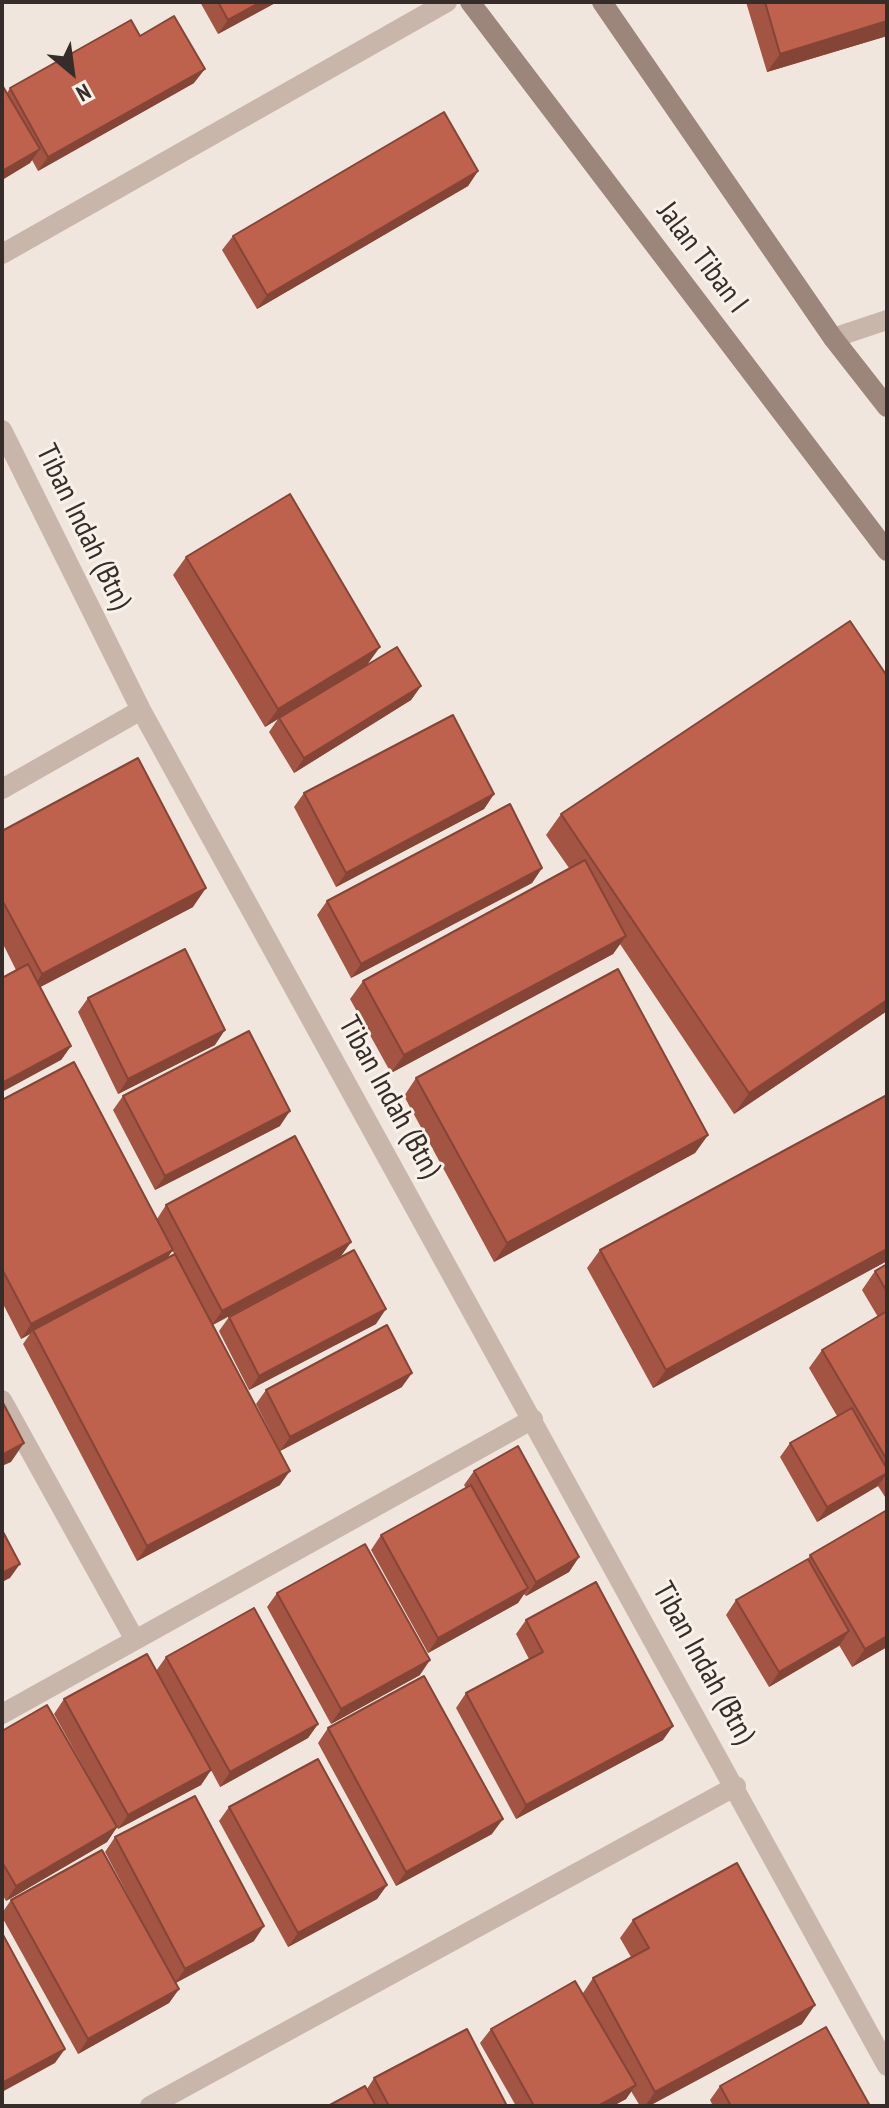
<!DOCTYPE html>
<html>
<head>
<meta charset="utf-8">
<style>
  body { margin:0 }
  #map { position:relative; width:889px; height:2108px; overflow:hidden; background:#f1e6dd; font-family:"PT Sans Narrow",sans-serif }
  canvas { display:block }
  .frame { position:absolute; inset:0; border:4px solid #362c29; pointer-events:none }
  .north { position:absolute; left:32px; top:32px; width:80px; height:80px; -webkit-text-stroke:6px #f8f1e9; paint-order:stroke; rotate:151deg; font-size:22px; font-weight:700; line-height:32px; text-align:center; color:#362c29 }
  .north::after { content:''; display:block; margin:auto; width:28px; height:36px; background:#362c29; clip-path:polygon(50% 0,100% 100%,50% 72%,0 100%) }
</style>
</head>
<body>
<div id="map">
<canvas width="889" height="2108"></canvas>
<div class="frame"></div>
<div class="north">N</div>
</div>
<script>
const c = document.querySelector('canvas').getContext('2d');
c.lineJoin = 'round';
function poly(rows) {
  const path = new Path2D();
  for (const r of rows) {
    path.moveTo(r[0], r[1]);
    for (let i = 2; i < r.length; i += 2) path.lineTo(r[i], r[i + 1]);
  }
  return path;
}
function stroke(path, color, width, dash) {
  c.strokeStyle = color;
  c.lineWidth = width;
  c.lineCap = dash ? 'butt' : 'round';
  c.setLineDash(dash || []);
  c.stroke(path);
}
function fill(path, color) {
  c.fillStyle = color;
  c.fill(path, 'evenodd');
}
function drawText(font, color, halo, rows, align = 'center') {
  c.font = font + ' "PT Sans Narrow",sans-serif';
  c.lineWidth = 6;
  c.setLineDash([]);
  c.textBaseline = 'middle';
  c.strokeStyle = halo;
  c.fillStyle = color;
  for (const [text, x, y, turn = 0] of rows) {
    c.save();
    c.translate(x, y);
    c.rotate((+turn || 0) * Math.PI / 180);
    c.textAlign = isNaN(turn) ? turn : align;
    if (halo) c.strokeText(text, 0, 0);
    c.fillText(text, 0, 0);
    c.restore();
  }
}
stroke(poly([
  [2,254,447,2],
  [833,338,887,320],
  [2,430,141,710,887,2066],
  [2,789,141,710],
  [2,1400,135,1640],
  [2,1714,533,1419],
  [150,2106,736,1786]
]), '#c8b6aa', 20);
stroke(poly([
  [470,2,887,551],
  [602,2,833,338,887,407]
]), '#9c857b', 20);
fill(poly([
  [200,2,277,2,218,34],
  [746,2,887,2,887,36,767,72],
  [140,36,194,83,38,171,32,160,30,163,2,180,2,85,7,93,10,88],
  [478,171,468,186,257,309,222,250,233,236],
  [186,557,369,664,421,686,411,700,294,773,269,732,278,719,265,727,173,575],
  [887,676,887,1011,734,1114,620,944,613,954,391,1073,350,999,363,981,569,868,546,835,561,814],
  [304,793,494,794,484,809,336,887,294,807],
  [2,831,193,907,40,987,71,1046,61,1060,2,942],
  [542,868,532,883,351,978,317,915,327,901],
  [88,998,215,1045,118,1094,78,1012],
  [416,1078,708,1135,695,1153,494,1262,404,1096],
  [887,1095,887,1261,653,1388,587,1268,600,1250],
  [123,1096,280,1126,155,1190,113,1110],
  [2,1100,157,1219,166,1205,351,1242,341,1256,213,1325,280,1485,137,1561,23,1344,30,1334,21,1339,2,1302],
  [172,1250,175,1255,166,1260],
  [887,1264,887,1500,878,1486,817,1522,780,1457,790,1443,837,1416,809,1368,822,1350,878,1317,862,1290,875,1271],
  [229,1317,376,1324,249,1390,219,1331],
  [402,1387,280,1451,256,1404,266,1390],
  [474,1471,579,1557,569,1572,526,1596,524,1594,518,1603,428,1653,371,1550,381,1535,466,1488,464,1485],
  [887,1510,887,1647,852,1667,839,1645,769,1687,726,1615,736,1600,808,1559,810,1555],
  [277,1593,420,1675,331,1724,267,1607],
  [526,1620,663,1740,516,1819,456,1708,466,1693,529,1659,516,1634],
  [166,1657,318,1724,308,1738,220,1787,211,1770,201,1785,118,1829,117,1827,107,1842,6,1901,2,1894,2,1731,110,1815,54,1714,64,1699,156,1671],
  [328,1728,492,1834,396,1886,318,1743],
  [229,1807,387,1885,377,1899,288,1947,219,1821],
  [115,1837,254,1941,176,1983,179,1989,169,2003,78,2054,2,1917,2,1913,11,1900,147,1931,105,1852],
  [633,1920,802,2024,649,2106,640,2106,631,2091,626,2099,613,2106,516,2106,480,2043,491,2029,583,1993,593,1978,631,1957,620,1938],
  [374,2078,507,2106,328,2106,367,2089],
  [720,2086,870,2106,713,2106,710,2100]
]), '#a35442');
fill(poly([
  [261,2,277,2,218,34,228,20],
  [887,21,887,36,767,72,780,54],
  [205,69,194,83,38,171,48,157],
  [40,149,30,163,2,180,2,171],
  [478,171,468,186,257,309,267,295],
  [380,647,367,665,265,727,278,709],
  [421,686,411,700,294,773,304,758],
  [494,794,484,809,336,887,346,873],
  [542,868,532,883,351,978,361,964],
  [206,888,193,907,29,993,42,974],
  [626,936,613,954,391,1073,404,1055],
  [887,1000,887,1011,734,1114,749,1093],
  [225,1030,215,1045,118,1094,128,1079],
  [71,1046,61,1060,2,1092,2,1083],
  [290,1111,280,1126,155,1190,165,1176],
  [708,1135,695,1153,494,1262,507,1243],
  [351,1242,341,1256,212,1325,222,1311],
  [887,1249,887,1261,653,1388,666,1370],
  [173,1250,163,1264,33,1330,30,1334,21,1339,31,1324],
  [386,1309,376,1324,249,1390,259,1376],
  [412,1373,402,1387,280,1451,290,1437],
  [24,1443,11,1462,2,1466,2,1455],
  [290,1471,280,1485,137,1561,147,1546],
  [887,1473,878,1486,817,1522,827,1507],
  [579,1557,569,1572,526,1596,536,1582],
  [20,1564,10,1578,2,1582,2,1573],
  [528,1588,518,1603,428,1653,438,1638],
  [849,1631,839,1646,769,1687,779,1672],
  [887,1636,887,1647,852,1667,865,1649],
  [430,1660,420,1675,331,1724,341,1709],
  [318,1724,308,1738,220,1787,230,1772],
  [673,1726,663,1740,516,1819,526,1805],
  [211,1770,201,1785,118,1829,128,1815],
  [503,1819,492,1834,396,1886,406,1872],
  [117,1827,107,1842,6,1901,16,1886],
  [387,1885,377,1899,288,1947,298,1933],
  [264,1926,254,1941,175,1983,185,1969],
  [179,1989,169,2003,78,2054,88,2039],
  [815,2005,802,2024,649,2106,645,2106,655,2092],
  [65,2049,55,2063,2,2092,2,2083],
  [636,2085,626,2099,613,2106,598,2106]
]), '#854536');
const building = poly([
  [218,2,261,2,228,20,218,2],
  [765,2,887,2,887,21,780,54,765,2],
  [174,16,205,69,48,157,10,88,131,20,140,36,174,16],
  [2,85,40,149,2,171,2,85],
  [444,112,478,171,267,295,233,236,444,112],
  [290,494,380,647,278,709,186,557,290,494],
  [850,621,887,676,887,1000,749,1093,561,814,850,621],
  [397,647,421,686,304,758,279,718,397,647],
  [453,715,494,794,346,873,304,793,453,715],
  [138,758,206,888,42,974,2,900,2,831,138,758],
  [510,804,542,868,361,964,327,901,510,804],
  [585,860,626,936,404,1055,363,981,585,860],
  [185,949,225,1030,128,1079,88,998,185,949],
  [28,964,71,1046,2,1083,2,978,28,964],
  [618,969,708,1135,507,1243,416,1078,618,969],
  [249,1031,290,1111,165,1176,123,1096,249,1031],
  [74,1062,173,1250,31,1324,2,1269,2,1100,74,1062],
  [887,1095,887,1249,666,1370,600,1250,887,1095],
  [295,1136,351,1242,222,1311,166,1205,295,1136],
  [354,1250,386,1309,259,1376,229,1317,354,1250],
  [175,1254,290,1471,147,1546,33,1330,175,1254],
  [887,1264,887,1292,875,1271,887,1264],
  [887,1311,887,1460,822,1350,887,1311],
  [387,1325,412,1373,290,1437,266,1390,387,1325],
  [2,1401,24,1443,2,1455,2,1401],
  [852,1408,887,1469,887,1473,827,1507,790,1443,852,1408],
  [518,1446,579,1557,536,1582,474,1471,518,1446],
  [471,1485,528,1588,438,1638,381,1535,471,1485],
  [887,1510,887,1636,865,1649,810,1555,887,1510],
  [2,1530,20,1564,2,1573,2,1530],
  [365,1544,430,1660,341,1709,277,1593,365,1544],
  [808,1559,849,1631,779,1672,736,1600,808,1559],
  [596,1582,673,1726,526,1805,466,1693,543,1652,526,1620,596,1582],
  [254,1608,318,1724,230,1772,166,1657,254,1608],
  [147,1654,211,1770,128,1815,64,1699,147,1654],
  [424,1676,503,1819,406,1872,328,1728,424,1676],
  [47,1705,117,1827,16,1886,2,1862,2,1731,47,1705],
  [318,1759,387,1885,298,1933,229,1807,318,1759],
  [195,1796,264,1926,185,1969,115,1837,195,1796],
  [102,1850,179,1989,88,2039,11,1900,102,1850],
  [737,1863,815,2005,655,2092,593,1978,649,1948,633,1920,737,1863],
  [2,1933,65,2049,2,2083,2,1933],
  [575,1981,636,2085,598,2106,534,2106,491,2029,575,1981],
  [826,2027,870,2106,731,2106,720,2086,826,2027],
  [467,2029,507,2106,389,2106,374,2078,467,2029],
  [365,2086,376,2106,328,2106,365,2086]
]);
fill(building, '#be624d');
stroke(building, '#854536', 2);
drawText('30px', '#362c29', '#f8f1e9', [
  ["Jalan Tiban I",702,258,53],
  ["Tiban Indah (Btn)",83,527,64],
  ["Tiban Indah (Btn)",389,1097,61],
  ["Tiban Indah (Btn)",703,1663,61]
]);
</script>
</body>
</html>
